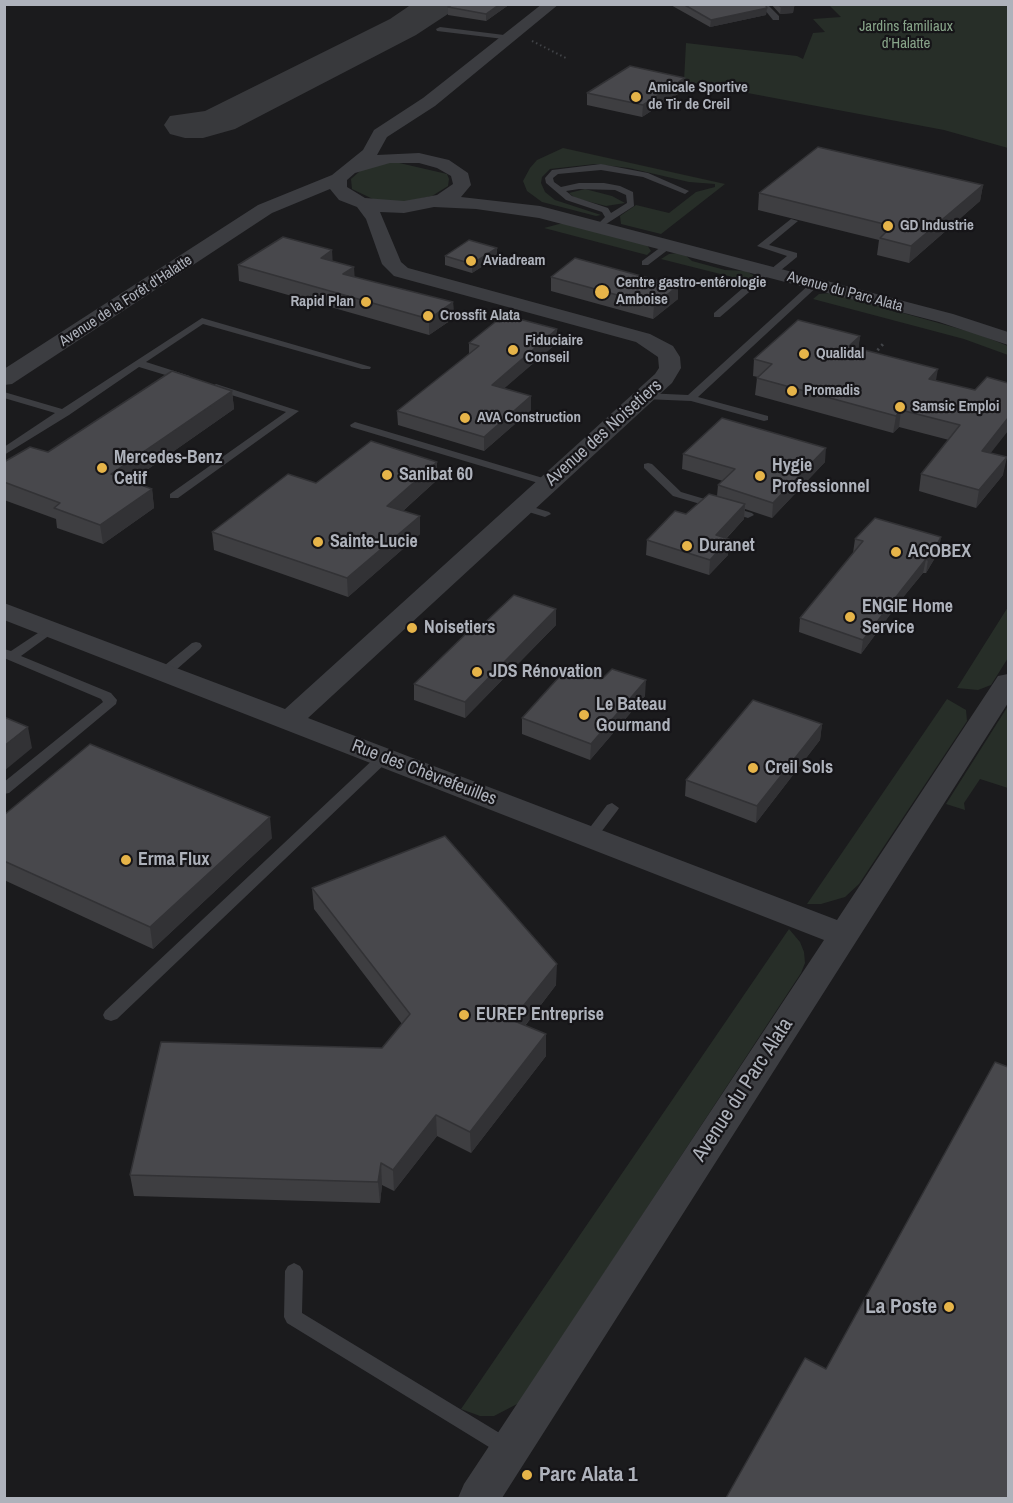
<!DOCTYPE html>
<html>
<head>
<meta charset="utf-8">
<style>
  body { margin:0 }
  #map { position:relative; width:1013px; height:1503px; overflow:hidden; background:#1b1b1d; font-family:"Archivo Narrow",sans-serif }
  canvas { display:block }
  .frame { position:absolute; inset:0; border:6px solid #aeb2bb; pointer-events:none }
</style>
</head>
<body>
<div id="map">
<canvas width="1013" height="1503"></canvas>
<div class="frame"></div>
</div>
<script>
const c = document.querySelector('canvas').getContext('2d');
c.lineJoin = 'round';
function fill(path, color) {
  c.fillStyle = color;
  c.fill(path, 'evenodd');
}
function poly(rows) {
  const path = new Path2D();
  for (const r of rows) {
    path.moveTo(r[0], r[1]);
    for (let i = 2; i < r.length; i += 2) path.lineTo(r[i], r[i + 1]);
  }
  return path;
}
function stroke(path, color, width, dash) {
  c.strokeStyle = color;
  c.lineWidth = width;
  c.lineCap = dash ? 'butt' : 'round';
  c.setLineDash(dash || []);
  c.stroke(path);
}
function drawText(font, color, halo, rows, align = 'center') {
  c.font = font + ' "Archivo Narrow",sans-serif';
  c.lineWidth = 4.5;
  c.setLineDash([]);
  c.textBaseline = 'middle';
  c.strokeStyle = halo;
  c.fillStyle = color;
  for (const [text, x, y, turn = 0] of rows) {
    c.save();
    c.translate(x, y);
    c.rotate((+turn || 0) * Math.PI / 180);
    c.textAlign = isNaN(turn) ? turn : align;
    if (halo) c.strokeText(text, 0, 0);
    c.fillText(text, 0, 0);
    c.restore();
  }
}
fill(poly([
  [804,5,1008,5,1008,148,944,130,684,81,686,43,797,56,803,59,813,33,825,32,813,19,841,17,829,5],
  [563,148,725,184,661,234,621,224,620,216,636,205,669,213,696,192,715,187,715,184,689,182,629,168,595,164,550,169,542,177,541,183,545,192,555,200,601,215,596,216,542,202,527,191,523,181,530,168,537,160],
  [395,162,447,174,449,179,448,186,432,196,404,202,375,200,352,189,351,179,360,171,373,165],
  [585,189,612,196,625,203,606,206,575,198,569,193],
  [563,223,647,245,651,251,647,255,544,228],
  [678,253,684,254,692,261,725,270,746,271,753,275,753,277,748,281,661,259,669,254],
  [831,293,978,334,1008,346,1008,355,964,339,813,299,819,294],
  [1008,607,1008,658,991,685,978,690,957,688],
  [947,699,966,710,967,721,859,884,845,897,821,904,807,904],
  [1008,706,1008,788,980,779,964,803,965,810,946,804],
  [789,929,800,942,804,952,805,963,801,973,519,1403,494,1416,480,1416,461,1409]
]), '#272e28');
fill(poly([
  [412,4,456,4,451,12,416,35,235,129,203,138,185,138,170,134,164,125,170,116,205,111,390,19,412,4]
]), '#38393c');
stroke(poly([
  [532,41,566,58]
]), '#424448', 2, [1.5, 3]);
stroke(poly([
  [876,355,875,353,884,343]
]), '#424448', 3, [2, 4]);
fill(poly([
  [760,4,767,4,779,16,779,20,773,20,760,4],
  [440,27,512,36,516,38,512,40,437,31,436,29,440,27],
  [601,164,648,173,689,191,685,194,643,177,601,170,558,174,553,178,554,182,561,187,579,183,604,183,620,186,633,192,634,206,603,226,599,223,605,217,602,212,566,200,546,183,545,178,552,170,601,164],
  [579,189,615,190,626,195,627,203,611,213,608,208,572,196,566,191,579,189],
  [791,219,798,221,769,245,797,253,797,257,775,275,769,275,720,317,714,317,714,313,765,269,771,269,787,256,757,246,791,219],
  [665,244,673,246,648,265,642,265,642,261,665,244],
  [812,282,820,284,698,397,768,416,768,420,764,421,691,401,644,399,639,396,644,393,688,395,812,282],
  [202,318,371,367,370,369,362,369,203,324,146,362,190,376,190,380,182,380,139,367,69,415,4,455,4,447,55,413,4,398,4,392,62,409,202,318],
  [216,384,299,411,178,498,170,498,170,494,286,412,212,389,211,387,216,384],
  [355,422,553,481,555,483,553,485,545,485,351,427,350,425,355,422],
  [648,463,652,464,681,492,752,513,754,515,748,518,673,496,644,468,644,464,648,463],
  [523,504,549,512,551,514,545,517,519,509,519,505,523,504],
  [50,625,54,626,56,629,54,632,21,656,111,693,117,700,116,704,9,793,4,794,4,782,103,702,101,699,4,658,4,649,11,651,50,625],
  [196,642,200,643,202,646,200,649,169,676,159,676,158,673,159,670,192,643,196,642],
  [384,753,391,757,389,760,117,1019,111,1021,105,1019,103,1015,105,1011,379,754,384,753],
  [612,803,619,808,617,811,595,840,585,840,583,837,585,834,607,805,612,803],
  [294,1263,300,1266,303,1271,302,1313,516,1443,519,1449,516,1455,509,1458,502,1455,287,1323,284,1317,285,1271,288,1266,294,1263]
]), '#3c3d41');
fill(poly([
  [542,4,559,4,435,106,387,137,377,155,419,153,449,160,468,173,471,185,461,197,540,206,953,314,1008,332,1008,345,939,322,539,218,476,209,434,207,404,213,380,212,401,262,408,268,650,334,673,346,680,357,681,368,672,383,308,718,837,920,998,676,1008,674,1008,703,502,1498,458,1498,464,1484,824,940,4,620,4,603,285,709,655,374,659,368,658,357,636,342,394,276,382,264,366,219,357,207,339,200,330,189,272,213,12,384,4,385,4,369,258,205,332,175,363,150,374,130,423,98,542,4],
  [390,163,419,163,437,168,451,176,453,184,437,195,404,201,365,198,347,187,347,180,355,173,390,163]
]), '#3c3d41');
fill(poly([
  [510,4,486,21,448,15,448,7],
  [669,4,765,4,767,8,766,15,710,27],
  [771,4,792,4,794,6,793,13,780,14],
  [684,90,642,117,587,105,587,93],
  [983,185,980,201,909,263,877,255,879,240,758,210,759,193],
  [497,248,497,257,472,273,445,265,445,256],
  [332,250,332,261,355,277,453,302,454,318,429,335,239,281,238,265],
  [551,277,678,286,678,299,653,319,551,291],
  [557,329,557,343,504,388,531,396,531,410,484,451,398,425,397,411,469,354,469,343],
  [860,336,858,349,936,380,991,453,1003,475,976,508,919,491,921,474,949,440,899,427,893,433,755,395,757,378,758,377,753,376,754,359],
  [232,391,234,409,131,481,152,489,154,508,103,544,57,528,56,519,4,500,4,462,48,452],
  [683,454,825,462,772,518,745,509,744,519,726,539,728,555,709,575,646,555,647,540,717,496,718,485,723,481,682,469],
  [437,480,403,511,420,516,420,534,348,597,214,550,212,532],
  [855,539,939,551,926,573,923,573,900,601,861,654,799,632,800,618,854,553,853,553],
  [556,609,556,625,465,718,414,700,414,684],
  [603,678,645,696,590,760,522,734,522,718],
  [822,724,820,740,756,823,685,796,686,780],
  [4,815,272,838,153,949,4,880],
  [312,888,556,985,525,1026,546,1034,546,1056,471,1153,437,1136,394,1191,382,1185,380,1203,134,1196,130,1175,382,1048,402,1024,314,909]
]), '#3e3e41');
fill(poly([
  [500,4,510,4,486,21,486,14],
  [794,6,793,13,780,14,781,7],
  [767,8,766,15,710,27,711,20],
  [685,78,684,90,642,117,643,105],
  [983,185,980,201,909,263,911,246],
  [497,248,497,257,472,273,472,264],
  [332,250,333,266,321,258],
  [354,267,355,282,343,274],
  [678,286,678,299,653,319,654,305],
  [453,302,454,318,429,335,429,319],
  [557,329,557,343,492,399,492,385],
  [860,336,858,352,849,346],
  [938,369,935,386,929,379],
  [232,391,234,409,114,493,111,474],
  [531,396,531,410,484,451,484,437],
  [901,410,899,427,893,433,896,416],
  [1008,418,1008,431,979,468,982,451],
  [826,448,825,462,772,518,773,503],
  [1007,457,1003,475,976,508,979,490],
  [437,462,437,480,388,524,387,506],
  [152,489,154,508,103,544,100,525],
  [745,504,744,519,715,550,716,535],
  [420,516,420,534,348,597,347,578],
  [941,537,939,551,926,573,928,560],
  [729,539,728,555,709,575,710,560],
  [926,559,923,573,900,601,861,654,863,640,903,588],
  [556,609,556,625,465,718,465,702],
  [646,680,645,696,590,760,591,744],
  [822,724,820,740,756,823,757,806],
  [28,727,32,748,4,771,4,746],
  [270,817,272,838,153,949,150,927],
  [557,964,556,985,512,1042,512,1020],
  [546,1034,546,1056,471,1153,470,1132],
  [436,1115,437,1136,394,1191,393,1170],
  [381,1163,382,1185,380,1203,378,1182]
]), '#323235');
const building = poly([
  [453,4,500,4,486,14,448,7,453,4],
  [683,4,765,4,767,8,711,20,683,4],
  [778,4,792,4,794,6,781,7,778,4],
  [630,66,685,78,643,105,587,93,630,66],
  [818,147,983,185,911,246,880,238,892,226,759,193,818,147],
  [283,237,332,250,321,258,354,267,343,274,453,302,429,319,238,265,283,237],
  [469,240,497,248,472,264,445,256,469,240],
  [575,258,678,286,654,305,551,277,575,258],
  [504,315,557,329,492,385,531,396,484,437,397,411,479,346,469,343,504,315],
  [798,320,860,336,849,346,938,369,929,379,975,390,987,377,1008,383,1008,418,982,451,1007,457,979,490,921,474,960,425,901,410,896,416,757,378,772,364,754,359,798,320],
  [172,371,232,391,111,474,152,489,100,525,54,508,60,503,4,482,4,462,30,447,48,452,172,371],
  [722,418,826,448,773,503,718,485,735,469,683,454,722,418],
  [371,441,437,462,387,506,420,516,347,578,212,532,288,474,316,483,371,441],
  [709,494,745,504,716,535,729,539,710,560,647,540,675,511,686,514,709,494],
  [875,518,941,537,928,560,926,559,903,588,863,640,800,618,863,541,855,539,875,518],
  [514,595,556,609,465,702,414,684,474,626,479,628,514,595],
  [569,666,603,678,612,669,646,680,591,744,522,718,569,666],
  [753,700,822,724,757,806,686,780,753,700],
  [4,717,28,727,4,746,4,717],
  [90,744,270,817,150,927,4,861,4,815,90,744],
  [445,836,557,964,512,1020,546,1034,470,1132,436,1115,393,1170,381,1163,378,1182,130,1175,161,1042,382,1048,410,1014,312,888,445,836],
  [995,1062,1008,1067,1008,1498,726,1498,805,1358,826,1369,995,1062]
]);
fill(building, '#48484c');
stroke(building, '#323235', 1.5);
for (const [x, y, r, color] of [
  [636,97,6,"#e6b449"],
  [888,226,6,"#e6b449"],
  [471,261,6,"#e6b449"],
  [602,292,8,"#e6b449"],
  [366,302,6,"#e6b449"],
  [428,316,6,"#e6b449"],
  [513,350,6,"#e6b449"],
  [804,354,6,"#e6b449"],
  [792,391,6,"#e6b449"],
  [900,407,6,"#e6b449"],
  [465,418,6,"#e6b449"],
  [102,468,6,"#e6b449"],
  [387,475,6,"#e6b449"],
  [760,476,6,"#e6b449"],
  [318,542,6,"#e6b449"],
  [687,546,6,"#e6b449"],
  [896,552,6,"#e6b449"],
  [850,617,6,"#e6b449"],
  [412,628,6,"#e6b449"],
  [477,672,6,"#e6b449"],
  [584,715,6,"#e6b449"],
  [753,768,6,"#e6b449"],
  [126,860,6,"#e6b449"],
  [464,1015,6,"#e6b449"],
  [949,1307,6,"#e6b449"],
  [527,1475,6,"#e6b449"]
]) {
  const dot = new Path2D();
  dot.arc(x, y, r, 0, 2 * Math.PI);
  c.fillStyle = color;
  c.fill(dot);
  stroke(dot, '#161518', 2);
}
drawText('15px', '#87a489', '#161518', [
  ["Jardins familiaux",906,27],
  ["d’Halatte",906,44]
]);
drawText('bold 15px', '#aeb2bb', '#161518', [
  ["Amicale Sportive",648,88],
  ["de Tir de Creil",648,105],
  ["GD Industrie",900,226],
  ["Aviadream",483,261],
  ["Centre gastro-entérologie",616,283],
  ["Amboise",616,300],
  ["Rapid Plan",354,302,"right"],
  ["Crossfit Alata",440,316],
  ["Fiduciaire",525,341],
  ["Conseil",525,358],
  ["Qualidal",816,354],
  ["Promadis",804,391],
  ["Samsic Emploi",912,407],
  ["AVA Construction",477,418]
], 'left');
drawText('15px', '#aeb2bb', '#161518', [
  ["Avenue du Parc Alata",845,292,15],
  ["Avenue de la Forêt d'Halatte",126,301,-33]
]);
drawText('18px', '#aeb2bb', '#161518', [
  ["Avenue des Noisetiers",604,433,-42],
  ["Rue des Chèvrefeuilles",424,773,21]
]);
drawText('bold 18px', '#aeb2bb', '#161518', [
  ["Mercedes-Benz",114,458],
  ["Cetif",114,479],
  ["Hygie",772,466],
  ["Professionnel",772,487],
  ["Sanibat 60",399,475],
  ["Sainte-Lucie",330,542],
  ["Duranet",699,546],
  ["ACOBEX",908,552],
  ["ENGIE Home",862,607],
  ["Service",862,628],
  ["Noisetiers",424,628],
  ["JDS Rénovation",489,672],
  ["Le Bateau",596,705],
  ["Gourmand",596,726],
  ["Creil Sols",765,768],
  ["Erma Flux",138,860],
  ["EUREP Entreprise",476,1015]
], 'left');
drawText('21px', '#aeb2bb', '#161518', [
  ["Avenue du Parc Alata",743,1090,-57]
]);
drawText('bold 21px', '#aeb2bb', '#161518', [
  ["La Poste",937,1307],
  ["Parc Alata 1",539,1475,"left"]
], 'right');
</script>
</body>
</html>
